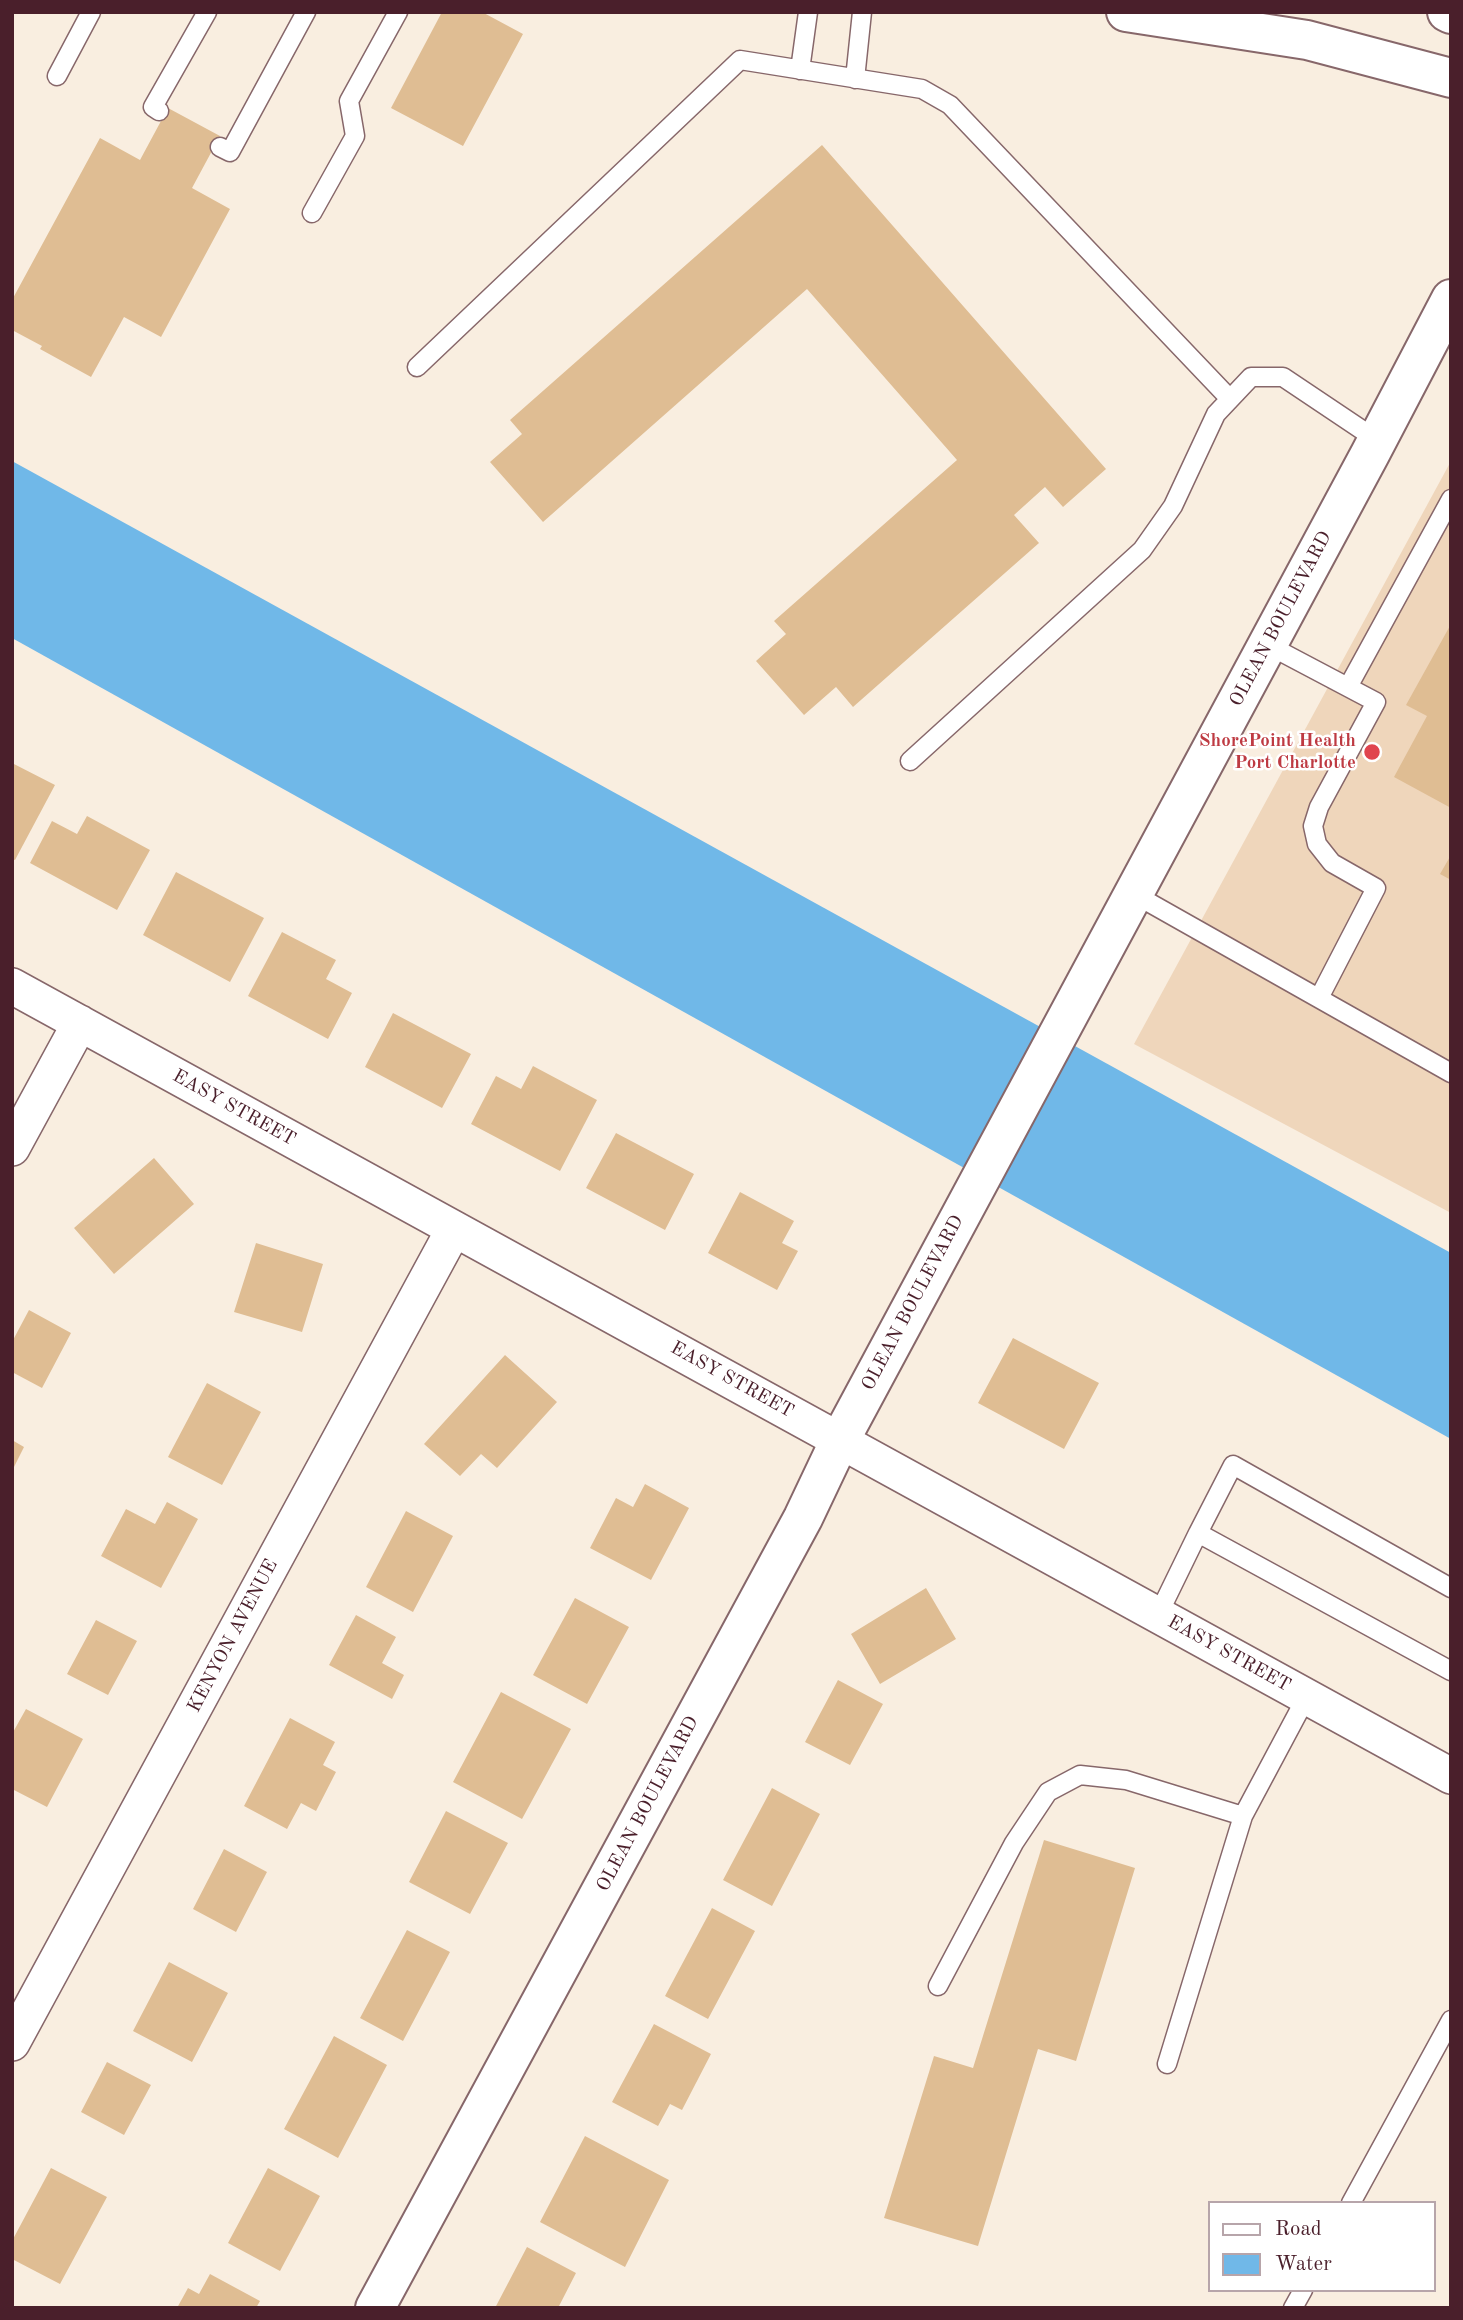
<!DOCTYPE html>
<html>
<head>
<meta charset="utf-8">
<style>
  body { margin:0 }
  #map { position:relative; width:1463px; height:2320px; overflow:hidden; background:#f9eee0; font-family:"Old Standard TT",serif }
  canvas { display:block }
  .frame { position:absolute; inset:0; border:14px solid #4a1f2b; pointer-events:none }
  .legend { position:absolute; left:1208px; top:2201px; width:228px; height:91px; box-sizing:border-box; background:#fff; border:2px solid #b7a5aa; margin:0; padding:9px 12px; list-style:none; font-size:21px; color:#4a1f2b }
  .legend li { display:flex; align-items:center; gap:14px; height:35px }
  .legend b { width:35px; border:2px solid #b7a5aa }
</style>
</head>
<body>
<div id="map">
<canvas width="1463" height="2320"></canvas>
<div class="frame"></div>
<ul class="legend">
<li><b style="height:9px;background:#fff"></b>Road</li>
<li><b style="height:19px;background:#70b8e8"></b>Water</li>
</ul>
</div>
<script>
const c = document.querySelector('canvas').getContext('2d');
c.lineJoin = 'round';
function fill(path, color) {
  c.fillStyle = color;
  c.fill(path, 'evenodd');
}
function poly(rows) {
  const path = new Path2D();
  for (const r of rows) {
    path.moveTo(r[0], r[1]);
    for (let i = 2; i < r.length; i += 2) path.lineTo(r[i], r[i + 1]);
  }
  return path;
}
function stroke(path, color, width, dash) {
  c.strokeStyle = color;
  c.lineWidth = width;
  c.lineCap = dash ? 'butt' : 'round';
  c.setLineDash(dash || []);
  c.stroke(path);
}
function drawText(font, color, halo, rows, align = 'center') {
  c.font = font + ' "Old Standard TT",serif';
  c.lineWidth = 5;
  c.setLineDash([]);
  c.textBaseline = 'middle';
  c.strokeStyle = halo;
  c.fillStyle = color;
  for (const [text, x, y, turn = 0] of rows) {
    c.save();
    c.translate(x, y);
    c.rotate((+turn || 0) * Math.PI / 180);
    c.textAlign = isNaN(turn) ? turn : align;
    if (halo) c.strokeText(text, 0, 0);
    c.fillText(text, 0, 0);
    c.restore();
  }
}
fill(poly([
  [1451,461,1451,1213,1134,1044]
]), '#efd6bb');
fill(poly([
  [12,461,1451,1253,1451,1439,12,638]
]), '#70b8e8');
fill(poly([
  [442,12,482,12,523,34,463,146,391,108],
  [168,108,220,136,192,188,230,209,161,337,124,317,91,377,40,349,42,346,12,330,12,300,100,138,140,160],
  [822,145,1106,469,1063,507,1045,487,1014,515,1039,543,853,707,836,687,804,715,756,661,786,634,774,621,957,460,807,289,543,522,490,462,522,434,510,420],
  [1451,624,1451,808,1394,777,1427,716,1406,705],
  [12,763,55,785,15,860,12,859],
  [87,816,150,850,117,910,30,863,52,821,77,834],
  [1451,855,1451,880,1440,874],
  [176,872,264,918,230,982,143,935],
  [282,932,336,960,326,979,352,993,328,1039,248,996],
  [393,1013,471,1054,442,1108,365,1067],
  [533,1066,597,1100,560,1171,471,1124,496,1076,521,1089],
  [616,1133,694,1174,665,1230,586,1188],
  [154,1158,194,1204,114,1274,74,1228],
  [740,1192,794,1221,782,1243,798,1251,777,1290,708,1253],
  [256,1243,323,1264,302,1332,234,1312],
  [29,1310,71,1333,42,1388,12,1372,12,1342],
  [1013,1338,1099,1383,1064,1449,978,1403],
  [505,1355,557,1402,497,1468,481,1454,460,1476,424,1444],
  [207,1383,261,1412,222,1485,168,1457],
  [12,1440,24,1447,12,1471],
  [645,1484,689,1508,651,1580,590,1548,616,1498,633,1507],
  [167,1502,198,1519,161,1588,101,1556,126,1509,155,1524],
  [406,1511,453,1536,413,1612,366,1587],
  [926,1588,956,1639,880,1684,851,1634],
  [575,1598,629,1627,587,1704,533,1675],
  [356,1615,396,1637,382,1663,404,1675,392,1699,329,1665],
  [96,1620,137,1641,108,1695,67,1674],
  [838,1680,883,1704,850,1765,805,1742],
  [501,1692,571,1729,522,1819,453,1782],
  [26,1709,83,1739,47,1807,12,1789,12,1734],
  [290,1718,335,1742,323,1765,336,1772,316,1811,301,1803,287,1829,244,1806],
  [772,1788,820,1814,772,1906,723,1880],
  [446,1811,508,1843,470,1914,409,1882],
  [1044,1840,1135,1868,1076,2061,1038,2049,978,2246,884,2218,934,2056,973,2068],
  [224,1849,267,1872,236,1932,193,1909],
  [712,1908,755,1931,708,2019,665,1996],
  [407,1930,450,1952,403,2041,360,2018],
  [169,1962,228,1993,192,2062,133,2031],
  [654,2024,711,2054,682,2110,670,2104,658,2126,612,2102],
  [334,2036,387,2065,338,2158,284,2129],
  [107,2062,151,2085,124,2135,81,2112],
  [585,2136,669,2180,625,2267,540,2222],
  [51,2168,107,2197,60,2284,12,2259,12,2241],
  [268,2168,320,2196,280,2271,228,2243],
  [527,2247,576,2273,558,2308,495,2308],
  [210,2274,260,2301,256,2308,177,2308,188,2288,199,2294]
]), '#dfbd93');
const service = poly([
  [800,70,808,12],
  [57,76,91,12],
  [855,79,862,12],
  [159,111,153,107,207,12],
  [220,147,230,152,306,12],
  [312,213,355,136,349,101,398,12],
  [417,367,740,60,922,89,950,105,1230,399],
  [1268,645,1376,702,1319,807,1313,826,1317,844,1332,863,1376,888,1319,998],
  [1348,687,1451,499],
  [910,761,1142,550,1173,506,1216,414,1251,377,1283,377,1377,440],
  [1134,894,1451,1073],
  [1198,1533,1233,1465,1451,1588],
  [1158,1615,1198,1533,1451,1671],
  [938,1986,1014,1843,1048,1792,1080,1775,1126,1780,1243,1816],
  [1167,2064,1243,1816,1307,1696],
  [1351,2203,1451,2020],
  [1293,2308,1303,2290]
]);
const minor = poly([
  [12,986,1451,1776],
  [12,1148,80,1023],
  [12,2043,454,1229]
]);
const tertiary = poly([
  [1126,12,1307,40,1451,78],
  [1447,12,1451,14],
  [375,2308,803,1518,840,1440,1370,454,1451,299]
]);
stroke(service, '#87676a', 21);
stroke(minor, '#87676a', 38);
stroke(tertiary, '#87676a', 42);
stroke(service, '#fff', 18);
stroke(minor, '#fff', 35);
stroke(tertiary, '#fff', 38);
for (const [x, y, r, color] of [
  [1372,752,9,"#e0444e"]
]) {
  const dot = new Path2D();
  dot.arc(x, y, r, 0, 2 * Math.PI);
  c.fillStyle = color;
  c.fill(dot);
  stroke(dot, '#fff', 2.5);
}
drawText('19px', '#4a1f2b', '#fff', [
  ["OLEAN BOULEVARD",1281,619,-62],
  ["EASY STREET",234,1108,29],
  ["OLEAN BOULEVARD",913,1303,-62],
  ["EASY STREET",732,1380,29],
  ["KENYON AVENUE",233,1636,-62],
  ["EASY STREET",1229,1654,29],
  ["OLEAN BOULEVARD",648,1804,-62]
]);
drawText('bold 19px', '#be3a42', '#fff', [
  ["ShorePoint Health",1356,741],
  ["Port Charlotte",1356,763]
], 'right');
</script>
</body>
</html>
